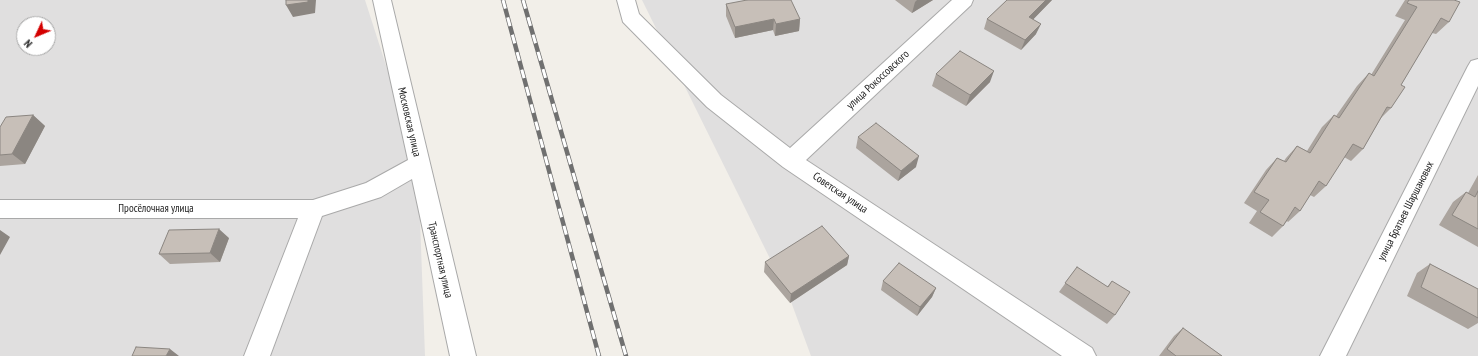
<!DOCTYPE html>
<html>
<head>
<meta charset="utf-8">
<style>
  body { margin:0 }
  #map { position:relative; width:1478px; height:356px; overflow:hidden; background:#f2efe9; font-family:"PT Sans Narrow",sans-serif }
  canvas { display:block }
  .north { position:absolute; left:16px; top:16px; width:40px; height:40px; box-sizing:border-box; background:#fff; border:1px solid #a7a7a7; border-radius:50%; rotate:226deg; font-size:11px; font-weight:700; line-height:16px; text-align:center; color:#222 }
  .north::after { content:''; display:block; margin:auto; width:14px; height:18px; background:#d40000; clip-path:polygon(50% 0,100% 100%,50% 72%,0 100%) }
</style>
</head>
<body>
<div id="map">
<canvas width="1478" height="356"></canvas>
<div class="north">N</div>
</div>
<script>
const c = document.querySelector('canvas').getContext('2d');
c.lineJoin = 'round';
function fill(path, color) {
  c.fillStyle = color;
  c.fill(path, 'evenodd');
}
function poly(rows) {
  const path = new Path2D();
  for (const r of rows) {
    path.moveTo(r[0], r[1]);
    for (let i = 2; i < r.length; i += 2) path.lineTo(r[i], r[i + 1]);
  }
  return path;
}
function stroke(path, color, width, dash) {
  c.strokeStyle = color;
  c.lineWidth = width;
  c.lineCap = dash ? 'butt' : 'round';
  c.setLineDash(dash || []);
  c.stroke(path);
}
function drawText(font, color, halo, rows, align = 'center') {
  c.font = font + ' "PT Sans Narrow",sans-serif';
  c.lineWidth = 4;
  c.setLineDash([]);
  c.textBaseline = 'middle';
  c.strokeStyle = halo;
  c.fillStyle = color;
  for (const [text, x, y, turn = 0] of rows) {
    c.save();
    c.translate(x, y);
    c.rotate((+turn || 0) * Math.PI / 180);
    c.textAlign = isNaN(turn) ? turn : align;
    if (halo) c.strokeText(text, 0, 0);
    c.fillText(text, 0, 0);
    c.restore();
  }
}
fill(poly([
  [0,0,365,0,418,165,425,356,0,356],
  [24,24,48,24,48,48,24,48],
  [642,0,1478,0,1478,356,811,356,790,299]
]), '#e0dfdf');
const minor = poly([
  [373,0,391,0,476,356,450,356,412,179,381,197,322,216,270,356,244,356,298,218,0,218,0,200,313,200,366,183,408,160,373,0],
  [617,0,635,0,639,14,721,95,790,148,952,0,973,0,971,5,806,160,1092,348,1096,356,1062,356,783,167,707,107,623,22,617,0],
  [1478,59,1478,86,1346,356,1320,356,1468,66,1471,61,1478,59]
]);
stroke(minor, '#a9a9a9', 2);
fill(minor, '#fff');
const rail = poly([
  [503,0,599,356],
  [523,0,626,356]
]);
stroke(rail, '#707070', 4.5);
stroke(rail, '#fff', 3, [9]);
fill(poly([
  [895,0,933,0,912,13],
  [1007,0,1052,0,1033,19,1036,34,1021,50,984,29,987,19],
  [1405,0,1454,0,1449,22,1436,34,1432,33,1401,85,1391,108,1381,118,1363,149,1351,161,1344,157,1326,186,1314,197,1310,195,1300,211,1288,222,1287,221,1283,226,1272,237,1249,223,1257,211,1244,203,1266,170,1277,158,1284,161,1286,158,1297,146,1307,151,1322,127,1334,115,1336,116,1357,86,1369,73,1371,75,1405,20,1395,16],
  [726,4,800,19,799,31,775,36,773,30,735,38,726,16],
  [936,74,990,82,966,106,932,86],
  [33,115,45,126,25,164,0,166,0,127],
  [858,137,916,167,898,181,856,148],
  [1478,175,1478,247,1439,225,1453,202,1466,192,1468,193],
  [229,238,220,262,170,264,159,254],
  [849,256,847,265,790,303,764,272,765,262],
  [1430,264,1478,289,1478,323,1468,329,1407,296,1417,273],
  [1077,267,1107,287,1112,281,1115,315,1107,324,1059,292],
  [883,281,936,288,932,297,917,316,881,290],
  [1183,328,1222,356,1159,356,1174,336]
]), '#aba49e');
fill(poly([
  [308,0,316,0,315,13,293,17,286,5],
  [917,0,933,0,912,13,915,2],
  [1046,0,1052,0,1025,28,1029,17],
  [774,19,773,30,735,38,735,27],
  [800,19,799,31,775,36,776,24],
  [1041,24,1036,34,1021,50,1025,40],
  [994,71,990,82,966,106,970,95],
  [33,115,45,126,25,164,12,154],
  [919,156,916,167,898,181,901,171],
  [219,229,229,238,220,262,210,253],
  [0,230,10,237,0,255],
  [849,256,847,265,790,303,791,294],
  [936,288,932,297,917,316,920,307],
  [170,349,179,356,166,356]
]), '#8b8681');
const building = poly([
  [286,0,308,0,308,2,286,5,286,0],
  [747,0,791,0,800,19,776,24,774,19,735,27,726,4,747,0],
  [1007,0,1046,0,1029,17,1041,24,1025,40,987,19,1007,0],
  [1409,0,1454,0,1460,2,1449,22,1441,18,1401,85,1405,87,1391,108,1387,107,1363,149,1353,144,1326,186,1319,181,1300,211,1295,207,1283,226,1260,212,1269,200,1254,192,1277,158,1286,162,1297,146,1310,153,1334,115,1339,118,1369,73,1374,76,1417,7,1407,3,1409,0],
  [960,51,994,71,970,95,936,74,960,51],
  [33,115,12,154,0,155,0,127,6,117,33,115],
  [876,123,919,156,901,171,858,137,876,123],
  [1478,191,1478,229,1452,215,1466,192,1475,197,1478,191],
  [822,226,849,256,791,294,765,262,822,226],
  [219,229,210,253,159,254,169,230,219,229],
  [899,263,936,288,920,307,883,281,899,263],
  [1430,264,1478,289,1478,318,1421,287,1430,264],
  [1077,267,1108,287,1112,281,1130,292,1115,315,1065,283,1077,267],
  [1183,328,1222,356,1176,356,1167,349,1183,328],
  [136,347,170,349,166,356,132,356,136,347]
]);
fill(building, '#c7bfb8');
stroke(building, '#8b8681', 1);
drawText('11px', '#222', '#fff', [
  ["улица Рокоссовского",878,80,-43],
  ["Московская улица",409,122,77],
  ["Советская улица",840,193,34],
  ["Просёлочная улица",156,209],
  ["улица Братьев Шаршановых",1406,211,-63],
  ["Транспортная улица",440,260,77]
]);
</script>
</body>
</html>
